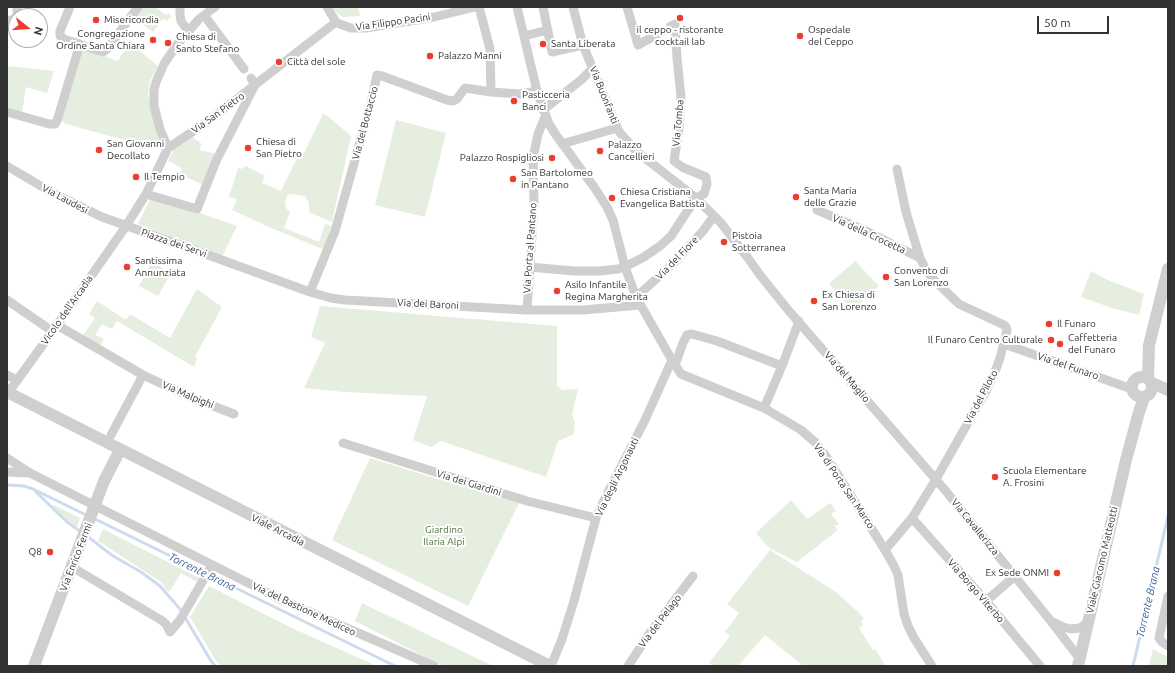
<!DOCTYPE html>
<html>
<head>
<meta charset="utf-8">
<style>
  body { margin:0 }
  #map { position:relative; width:1175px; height:673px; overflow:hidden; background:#fff; font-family:Ubuntu,sans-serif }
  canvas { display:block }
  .frame { position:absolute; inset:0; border:8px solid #323232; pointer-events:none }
  .north { position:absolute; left:8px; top:8px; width:40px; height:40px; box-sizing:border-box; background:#fff; border:1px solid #adadad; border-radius:50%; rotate:107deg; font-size:11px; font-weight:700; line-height:16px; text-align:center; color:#323232 }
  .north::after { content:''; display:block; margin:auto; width:14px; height:18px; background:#ec3d31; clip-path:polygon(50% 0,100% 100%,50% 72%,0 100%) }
  .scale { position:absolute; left:1037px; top:16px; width:72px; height:18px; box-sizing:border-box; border:2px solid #323232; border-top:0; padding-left:5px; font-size:12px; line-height:14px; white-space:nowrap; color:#323232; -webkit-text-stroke:3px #fff; paint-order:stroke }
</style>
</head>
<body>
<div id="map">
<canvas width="1175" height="673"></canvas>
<div class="frame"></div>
<div class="north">N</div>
<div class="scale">50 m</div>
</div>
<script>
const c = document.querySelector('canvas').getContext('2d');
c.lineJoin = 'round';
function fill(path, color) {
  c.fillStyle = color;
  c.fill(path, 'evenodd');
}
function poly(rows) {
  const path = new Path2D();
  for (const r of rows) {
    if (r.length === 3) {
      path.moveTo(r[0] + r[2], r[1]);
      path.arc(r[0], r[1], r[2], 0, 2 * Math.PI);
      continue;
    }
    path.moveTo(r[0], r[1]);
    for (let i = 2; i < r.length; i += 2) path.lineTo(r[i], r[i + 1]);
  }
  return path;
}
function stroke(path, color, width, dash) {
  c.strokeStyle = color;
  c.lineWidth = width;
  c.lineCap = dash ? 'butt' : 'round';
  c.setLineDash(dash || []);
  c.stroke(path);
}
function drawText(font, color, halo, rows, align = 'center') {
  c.font = font + ' Ubuntu,sans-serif';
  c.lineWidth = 4;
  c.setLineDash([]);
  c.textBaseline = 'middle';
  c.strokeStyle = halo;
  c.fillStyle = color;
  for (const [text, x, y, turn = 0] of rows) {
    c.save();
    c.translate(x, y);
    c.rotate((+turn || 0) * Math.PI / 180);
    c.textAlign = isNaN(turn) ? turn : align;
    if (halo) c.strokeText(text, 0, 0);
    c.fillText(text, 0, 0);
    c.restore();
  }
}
fill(poly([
  [141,7,155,7,166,15,168,13,171,16,167,21,163,19,153,32,133,18],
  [332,7,358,7,360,16,343,17,337,13],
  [129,42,158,66,150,81,148,95,163,146,161,150,66,124,63,122,62,119,82,48,118,61,124,51,122,50],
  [7,66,54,71,47,93,26,87,22,113,7,110],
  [323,114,329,117,351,136,332,222,309,212,309,203,305,196,292,194,288,195,285,201,286,208,290,212,284,228,319,242,325,224,331,226,325,250,271,228,232,210,237,199,229,197,238,168,241,169,246,166,265,176,262,183,281,191,300,152,304,153],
  [396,120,446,133,425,217,375,205],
  [191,136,202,144,199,150,217,154,203,185,180,174,182,168,168,161,174,149],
  [150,199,194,211,237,226,222,257,138,224],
  [855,261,879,286,852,310,829,284],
  [152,262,171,273,158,296,139,286],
  [1091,271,1110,281,1144,294,1139,315,1112,308,1081,297],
  [197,289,222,307,195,357,197,359,194,367,117,321,112,329,102,324,95,335,104,339,99,347,82,337,95,318,89,314,97,301,126,320,130,314,170,338],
  [320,306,557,326,557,386,562,390,578,389,572,415,575,422,574,434,558,441,546,477,441,441,431,447,413,440,427,396,344,392,304,388,325,343,311,337],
  [370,458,441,480,519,503,468,606,332,540],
  [791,500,807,519,830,503,836,511,831,514,839,524,834,526,838,530,797,562,771,549,765,544,756,533],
  [54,505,80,518,77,527,64,517,53,507,52,506],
  [103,529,199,578,197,582,181,573,170,591,167,591,161,582,98,541],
  [770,550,836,592,857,611,864,618,861,622,863,625,859,628,873,650,875,649,885,665,884,666,803,666,765,635,738,666,713,666,709,663,730,636,725,632,739,613,727,604],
  [209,586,294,629,377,666,221,666,216,661,190,617],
  [362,603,493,666,443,666,355,621],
  [1153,649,1168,657,1168,666,1149,666]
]), '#e6eee0');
stroke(poly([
  [7,485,24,486,33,489,88,516],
  [36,492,66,521,81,532],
  [93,518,395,666],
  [87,536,113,556,141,572,160,586,180,609,211,661,215,666],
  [1133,666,1168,516]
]), '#ccdcee', 3);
stroke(poly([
  [656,35,673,25]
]), '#d6d6d6', 9, [9, 4.5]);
stroke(poly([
  [17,7,17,16],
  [70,7,60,31,60,36,64,39,103,52,107,49,138,7],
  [180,7,180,14,181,21,188,31],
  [327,7,336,22,340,24,351,28,365,28,430,18,475,7],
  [479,7,490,49,491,92],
  [517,7,537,91,549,124,556,135,594,187,607,207,613,220,625,267,636,297,672,360,681,374,764,408,801,430,816,443,828,459,885,550,894,566,898,575,904,614,908,626,914,638,932,666],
  [543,7,552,52,583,45],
  [573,7,583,45,618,130,621,134,636,151,696,198,721,223,748,258,760,275,789,311,945,490,1050,620,1080,659],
  [627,7,638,45,656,35],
  [204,15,244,69],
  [7,21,16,19],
  [524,36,548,30],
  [543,110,581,80,593,68],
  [7,112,49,124,55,124,57,121,80,44],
  [562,144,617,128],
  [168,148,160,129,154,106,154,90,156,82,164,64,176,46,199,19,215,7],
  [7,166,51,192,102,217,186,247,310,292,331,298,345,300,527,310,583,310,640,305],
  [146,194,197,209,216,161,255,85,251,78],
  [817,210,866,231,920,258],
  [529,267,574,271,599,271,618,269,625,267,644,257,660,246,671,236,696,198,704,194,707,184,706,177,682,167,674,161,679,128,681,97,677,58,675,24,673,25],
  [310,292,335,231,371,103,377,75,382,76,447,100,453,101,457,99,465,88,491,92,520,94,537,91],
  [636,297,674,263,703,231,714,216],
  [7,300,52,331],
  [527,310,534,204,533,158,538,134,545,117],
  [57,325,143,375,111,435],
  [1004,344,1132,389],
  [675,365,683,343,687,335,692,334,717,341,782,366],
  [7,375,17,380],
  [143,375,192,398,234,414],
  [8,393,57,325,126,226,146,194,168,148,207,122,336,22],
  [764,408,782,366,799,321],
  [343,443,527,501,596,518],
  [7,458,30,473,280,599,434,666],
  [7,472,29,473],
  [912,518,986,601,1040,666],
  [885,550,912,518,936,479,986,391,995,372,1000,358,1007,330,1006,327,1004,325,959,304,933,279,925,268,920,258,906,212,897,169],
  [72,567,161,620,166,624,170,632,180,620,212,565],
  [1168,596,1159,638,1162,642,1168,646],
  [986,601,1015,576],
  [1053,622,1063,627,1071,629,1080,628,1087,623],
  [551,666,562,639,574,601,596,518,606,496,645,420,672,360],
  [628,666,649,634,693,576]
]), '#cfcfcf', 9);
stroke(poly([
  [1142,387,10],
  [1148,379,1149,345,1168,269],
  [1152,383,1168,390],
  [7,392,550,666],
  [34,666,104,481,120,450],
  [1078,666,1126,460,1139,412,1144,398]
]), '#cfcfcf', 12);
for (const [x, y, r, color] of [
  [680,18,4,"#ec3d31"],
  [96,20,4,"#ec3d31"],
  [800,36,4,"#ec3d31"],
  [153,40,4,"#ec3d31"],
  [168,43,4,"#ec3d31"],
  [543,44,4,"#ec3d31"],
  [430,56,4,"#ec3d31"],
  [279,62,4,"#ec3d31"],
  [514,101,4,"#ec3d31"],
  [248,148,4,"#ec3d31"],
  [99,150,4,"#ec3d31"],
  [600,151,4,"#ec3d31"],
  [552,158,4,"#ec3d31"],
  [136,177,4,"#ec3d31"],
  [513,179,4,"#ec3d31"],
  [796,197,4,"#ec3d31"],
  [612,198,4,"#ec3d31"],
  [724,242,4,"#ec3d31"],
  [127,267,4,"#ec3d31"],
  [886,277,4,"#ec3d31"],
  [557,291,4,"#ec3d31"],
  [814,301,4,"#ec3d31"],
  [1049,324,4,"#ec3d31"],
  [1051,340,4,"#ec3d31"],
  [1060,344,4,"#ec3d31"],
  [995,477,4,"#ec3d31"],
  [50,552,4,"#ec3d31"],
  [1057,573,4,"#ec3d31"]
]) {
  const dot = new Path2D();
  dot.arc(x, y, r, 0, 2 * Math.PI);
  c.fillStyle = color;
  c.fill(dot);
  stroke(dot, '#fff', 1.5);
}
drawText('10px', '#323232', '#fff', [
  ["Misericordia",104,20],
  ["il ceppo - ristorante",680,30,"center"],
  ["cocktail lab",680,42,"center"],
  ["Ospedale",808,30],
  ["del Ceppo",808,42],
  ["Congregazione",145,34,"right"],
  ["Ordine Santa Chiara",145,46,"right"],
  ["Chiesa di",176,37],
  ["Santo Stefano",176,49],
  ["Santa Liberata",551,44],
  ["Palazzo Manni",438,56],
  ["Città del sole",287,62],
  ["Pasticceria",522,95],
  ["Banci",522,107],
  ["Chiesa di",256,142],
  ["San Pietro",256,154],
  ["San Giovanni",107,144],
  ["Decollato",107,156],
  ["Palazzo",608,145],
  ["Cancellieri",608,157],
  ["Palazzo Rospigliosi",544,158,"right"],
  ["San Bartolomeo",521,173],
  ["in Pantano",521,185],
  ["Il Tempio",144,177],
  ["Santa Maria",804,191],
  ["delle Grazie",804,203],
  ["Chiesa Cristiana",620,192],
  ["Evangelica Battista",620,204],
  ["Pistoia",732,236],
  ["Sotterranea",732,248],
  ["Santissima",135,261],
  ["Annunziata",135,273],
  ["Convento di",894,271],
  ["San Lorenzo",894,283],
  ["Asilo Infantile",565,285],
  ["Regina Margherita",565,297],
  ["Ex Chiesa di",822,295],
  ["San Lorenzo",822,307],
  ["Il Funaro",1057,324],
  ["Caffetteria",1068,338],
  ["del Funaro",1068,350],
  ["Il Funaro Centro Culturale",1043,340,"right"],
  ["Scuola Elementare",1003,471],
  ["A. Frosini",1003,483],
  ["Q8",42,552,"right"],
  ["Ex Sede ONMI",1049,573,"right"]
], 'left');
drawText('10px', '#323232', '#fff', [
  ["Via Filippo Pacini",393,22,-8],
  ["Via Buonfanti",604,95,68],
  ["Via San Pietro",218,113,-36],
  ["Via del Bottaccio",365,123,-75],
  ["Via Tomba",678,123,-85],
  ["Via Laudesi",65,199,28],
  ["Via della Crocetta",869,234,25],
  ["Piazza dei Servi",174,243,19],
  ["Via Porta al Pantano",530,248,-86],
  ["Via del Fiore",677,258,-46],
  ["Via dei Baroni",428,304,3],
  ["Vicolo dell'Arcadia",67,310,-55],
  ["Via del Funaro",1068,366,19],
  ["Via del Maglio",847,377,49],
  ["Via Malpighi",188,395,23],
  ["Via del Piloto",981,397,-62],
  ["Via degli Argonauti",617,477,-64],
  ["Via dei Giardini",469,483,17],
  ["Via di Porta San Marco",844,486,56],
  ["Via Cavallerizza",975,527,51],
  ["Viale Arcadia",278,530,27],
  ["Via Enrico Fermi",76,557,-69],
  ["Viale Giacomo Matteotti",1102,560,-77],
  ["Via Borgo Viterbo",976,591,49],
  ["Via del Bastione Mediceo",304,609,25],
  ["Via del Pelago",660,621,-53]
]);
drawText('10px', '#4d703c', '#fff', [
  ["Giardino",444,530],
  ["Ilaria Alpi",444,542]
]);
drawText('italic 11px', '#3b6798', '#fff', [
  ["Torrente Brana",202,572,26],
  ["Torrente Brana",1148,602,-77]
]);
</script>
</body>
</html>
